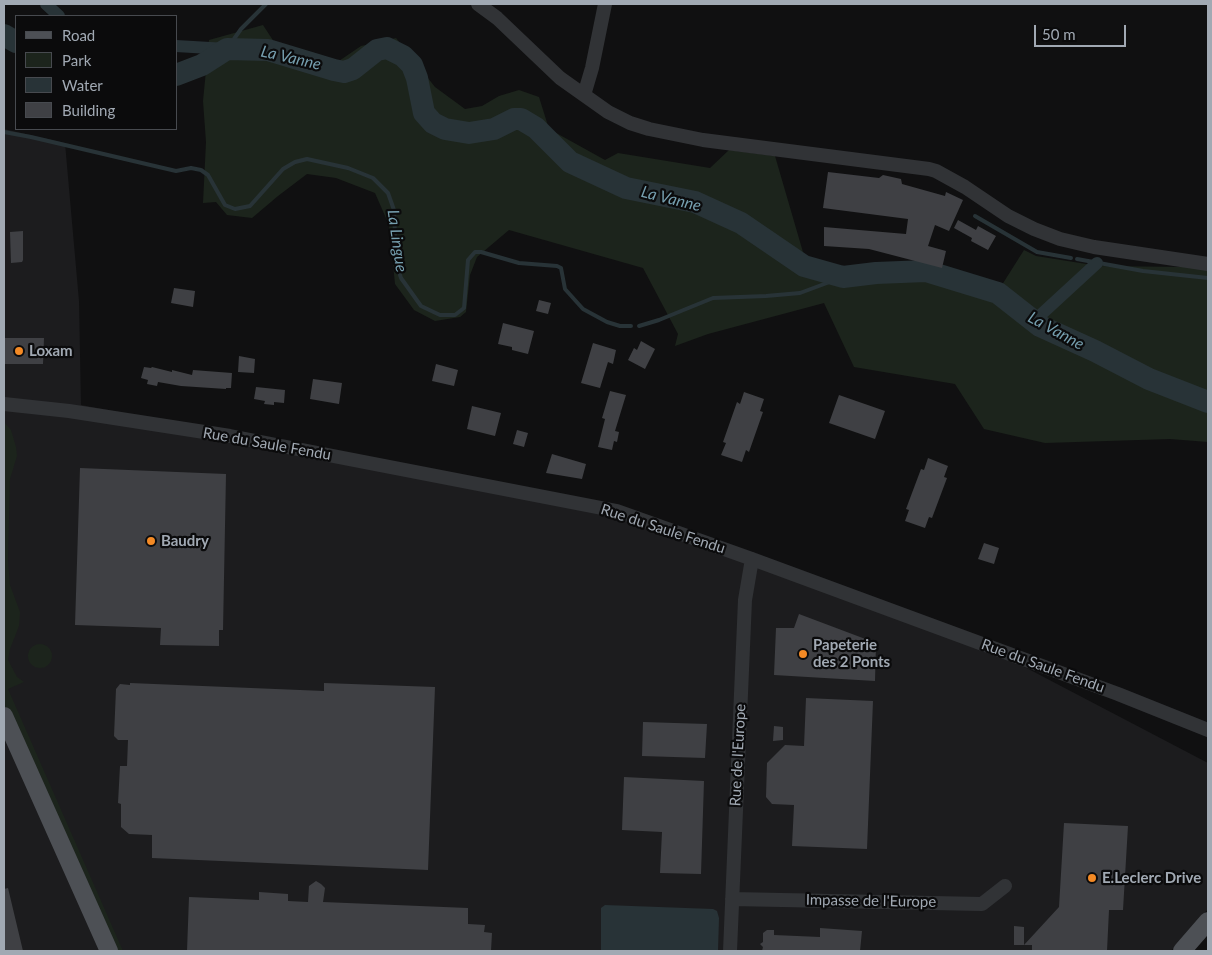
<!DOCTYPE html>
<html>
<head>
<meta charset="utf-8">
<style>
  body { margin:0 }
  #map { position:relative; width:1212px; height:955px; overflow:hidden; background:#101011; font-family:Lato,sans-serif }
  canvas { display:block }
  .frame { position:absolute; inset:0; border:5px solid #a1a9b3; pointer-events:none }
  .legend { position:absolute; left:15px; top:15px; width:162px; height:115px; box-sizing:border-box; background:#0b0b0c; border:1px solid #474a4f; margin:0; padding:6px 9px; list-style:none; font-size:15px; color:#a1a9b3 }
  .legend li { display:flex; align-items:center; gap:10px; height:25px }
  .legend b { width:25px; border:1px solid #474a4f }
  .scale { position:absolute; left:1034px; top:25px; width:92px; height:22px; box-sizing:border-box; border:2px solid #a1a9b3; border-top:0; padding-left:6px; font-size:15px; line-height:18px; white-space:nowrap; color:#a1a9b3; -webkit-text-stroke:4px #0b0b0c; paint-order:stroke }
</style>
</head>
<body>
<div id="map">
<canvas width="1212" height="955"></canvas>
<div class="frame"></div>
<ul class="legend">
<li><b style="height:6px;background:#4d5055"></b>Road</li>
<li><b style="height:14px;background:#1c241c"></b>Park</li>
<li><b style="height:14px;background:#283337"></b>Water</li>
<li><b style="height:14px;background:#3f4044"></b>Building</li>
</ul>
<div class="scale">50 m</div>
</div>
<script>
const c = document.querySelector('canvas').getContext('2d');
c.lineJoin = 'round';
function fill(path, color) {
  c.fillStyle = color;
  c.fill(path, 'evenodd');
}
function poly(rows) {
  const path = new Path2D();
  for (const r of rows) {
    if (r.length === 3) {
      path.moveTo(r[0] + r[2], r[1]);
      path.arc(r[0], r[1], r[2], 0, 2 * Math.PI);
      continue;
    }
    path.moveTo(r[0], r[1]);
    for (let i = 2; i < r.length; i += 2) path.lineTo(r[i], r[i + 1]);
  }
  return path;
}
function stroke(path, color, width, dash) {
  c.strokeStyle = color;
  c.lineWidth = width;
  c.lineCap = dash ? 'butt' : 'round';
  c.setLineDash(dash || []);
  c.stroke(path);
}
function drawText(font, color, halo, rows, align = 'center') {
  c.font = font + ' Lato,sans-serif';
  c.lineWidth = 4.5;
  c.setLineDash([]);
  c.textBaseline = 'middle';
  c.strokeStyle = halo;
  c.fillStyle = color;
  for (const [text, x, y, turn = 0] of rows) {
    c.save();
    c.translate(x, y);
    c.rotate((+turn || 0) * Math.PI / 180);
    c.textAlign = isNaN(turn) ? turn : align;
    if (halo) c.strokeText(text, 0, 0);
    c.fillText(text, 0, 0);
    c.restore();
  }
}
fill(poly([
  [4,129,65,143,79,301,81,405,349,454,625,510,952,629,1208,763,1208,909,1171,951,4,951]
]), '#1c1c1e');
fill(poly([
  [263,25,278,48,336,63,361,46,396,38,435,87,465,109,482,106,499,96,519,90,539,97,549,129,605,160,618,153,710,168,729,150,775,156,805,259,843,271,928,266,1000,288,1024,250,1036,256,1099,266,1187,267,1208,269,1208,442,1170,439,1045,443,984,429,955,384,854,367,824,303,708,334,675,346,678,334,643,268,509,230,477,257,470,275,466,312,460,317,435,321,414,310,395,284,389,225,375,193,336,178,307,174,278,196,252,218,227,215,216,202,203,203,206,142,203,101,209,40],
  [4,422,11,430,16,447,17,456,10,479,8,560,10,585,20,612,19,626,10,649,8,660,17,677,24,682,8,689,123,951,113,951,4,709],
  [40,656,12]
]), '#1c241c');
fill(poly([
  [605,905,713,909,717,911,719,918,718,951,601,951,601,908]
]), '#283337');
stroke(poly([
  [227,49,241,29,266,4],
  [4,132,31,137,176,171,191,168,201,170,208,175,225,205,235,209,250,206,283,169,295,162,307,159,348,168,373,178,388,193,394,210,396,262,401,278,421,306,440,315,455,315,464,308,468,260,475,252,481,252,519,263,557,266,561,268,565,289,583,309,607,322,620,326,631,326],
  [975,216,1037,252,1071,258],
  [1077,259,1143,271,1208,278],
  [639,326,659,320,713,298,766,296,800,293,843,277]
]), '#283337', 4);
stroke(poly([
  [46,4,59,16],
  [176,46,227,49],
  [1034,321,1097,263]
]), '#283337', 12);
stroke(poly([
  [4,35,16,42],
  [176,75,202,65,227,49,268,50,334,70,344,72,353,69,377,50,387,48,403,56,412,65,417,78,424,113,433,123,445,129,469,133,494,129,514,119,521,119,536,128,570,162,626,188,695,202,741,223,804,266,843,277,876,273,926,271,998,293,1040,326,1095,351,1149,379,1208,402]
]), '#283337', 22);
fill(poly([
  [828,172,879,178,883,175,901,179,902,184,945,196,946,192,963,200,949,231,935,225,928,246,946,251,942,268,869,249,824,246,824,227,906,234,908,219,823,208],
  [958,220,976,230,978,226,996,236,988,250,971,241,972,238,954,228],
  [23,231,23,260,22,262,11,263,10,232],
  [174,288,195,291,193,307,171,303],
  [539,300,551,303,548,314,536,311],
  [503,323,534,331,528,354,512,350,512,347,498,344],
  [4,338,44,338,43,364,4,364],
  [641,341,655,349,645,369,628,360,634,348,637,350],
  [593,343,616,350,613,364,608,362,600,388,581,383],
  [239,356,255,359,254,373,238,372],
  [436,364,458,370,454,386,432,381],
  [144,367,151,368,152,367,172,372,172,370,192,375,193,370,232,373,231,388,226,388,226,389,181,386,158,382,157,386,147,384,148,380,141,378],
  [313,379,342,383,339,404,310,399],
  [256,387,285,390,284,403,274,402,274,405,264,404,265,401,254,399],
  [610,391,626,395,615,431,619,432,617,442,614,441,612,450,598,447,605,419,602,418],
  [744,392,764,399,760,411,763,412,749,452,746,450,742,462,721,455,726,443,723,442,737,402,740,404],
  [839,395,885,411,875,439,829,423],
  [472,406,501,413,495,436,467,429],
  [517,430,528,433,524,447,513,444],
  [552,454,586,464,582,479,546,473],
  [928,458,948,466,944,477,947,478,932,518,929,517,925,528,905,521,909,510,906,509,921,469,924,470],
  [80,468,226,474,223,630,219,630,219,646,160,645,161,628,75,625],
  [984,543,999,548,994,564,978,559],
  [799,614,876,643,875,681,774,675,776,628,794,628],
  [130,683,324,691,324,683,435,687,428,870,152,858,152,835,129,834,121,827,121,804,118,803,120,766,127,766,128,740,118,740,114,736,116,689,120,684,130,685],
  [806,698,873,701,867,849,792,846,794,805,772,804,766,797,767,763,785,745,804,746],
  [643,722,707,724,705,758,642,756],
  [774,726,783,727,783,740,773,741],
  [624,777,704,781,701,874,660,873,662,832,622,830],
  [1064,823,1128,826,1123,910,1109,910,1107,951,1032,951,1032,945,1024,945,1059,907],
  [316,881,321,884,325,888,323,902,468,908,468,924,485,925,484,932,492,933,491,951,187,951,189,897,259,900,259,892,288,894,288,901,308,902,309,886],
  [8,888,23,951,4,951,4,889],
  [1014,926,1024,927,1024,945,1014,945],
  [820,928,862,931,860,951,762,951,763,947,760,944,763,942,763,933,767,930,774,930,774,935,820,937]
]), '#3f4044');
stroke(poly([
  [478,4,497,18,560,78,608,112,630,123,649,129,703,140,929,169,936,171,965,187,1008,216,1034,229,1060,239,1094,247,1208,264],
  [584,95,592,68,605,4],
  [4,404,69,411,230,436,617,511,752,559,1118,694,1208,730],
  [732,899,982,904,1005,886],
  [730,951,745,600,752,559]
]), '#313336', 14);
stroke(poly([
  [4,716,109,951],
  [1182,951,1208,921]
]), '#4d5055', 18);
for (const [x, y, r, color] of [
  [19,351,5,"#f48a25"],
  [151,541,5,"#f48a25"],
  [803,654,5,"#f48a25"],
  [1092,878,5,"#f48a25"]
]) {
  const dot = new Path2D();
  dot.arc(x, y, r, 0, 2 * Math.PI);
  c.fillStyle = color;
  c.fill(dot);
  stroke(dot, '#0b0b0c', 2);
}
drawText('bold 15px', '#a1a9b3', '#0b0b0c', [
  ["Loxam",29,351],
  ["Baudry",161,541],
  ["Papeterie",813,645],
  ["des 2 Ponts",813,662],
  ["E.Leclerc Drive",1102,878]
], 'left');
drawText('15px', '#a1a9b3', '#0b0b0c', [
  ["Rue du Saule Fendu",267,444,10],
  ["Rue du Saule Fendu",663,529,18],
  ["Rue du Saule Fendu",1043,666,20],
  ["Rue de l'Europe",738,755,-87],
  ["Impasse de l'Europe",871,901,1]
]);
drawText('italic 16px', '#769faf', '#0b0b0c', [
  ["La Vanne",291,58,13],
  ["La Vanne",671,199,14],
  ["La Lingue",397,241,82],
  ["La Vanne",1056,331,29]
]);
</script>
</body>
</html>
